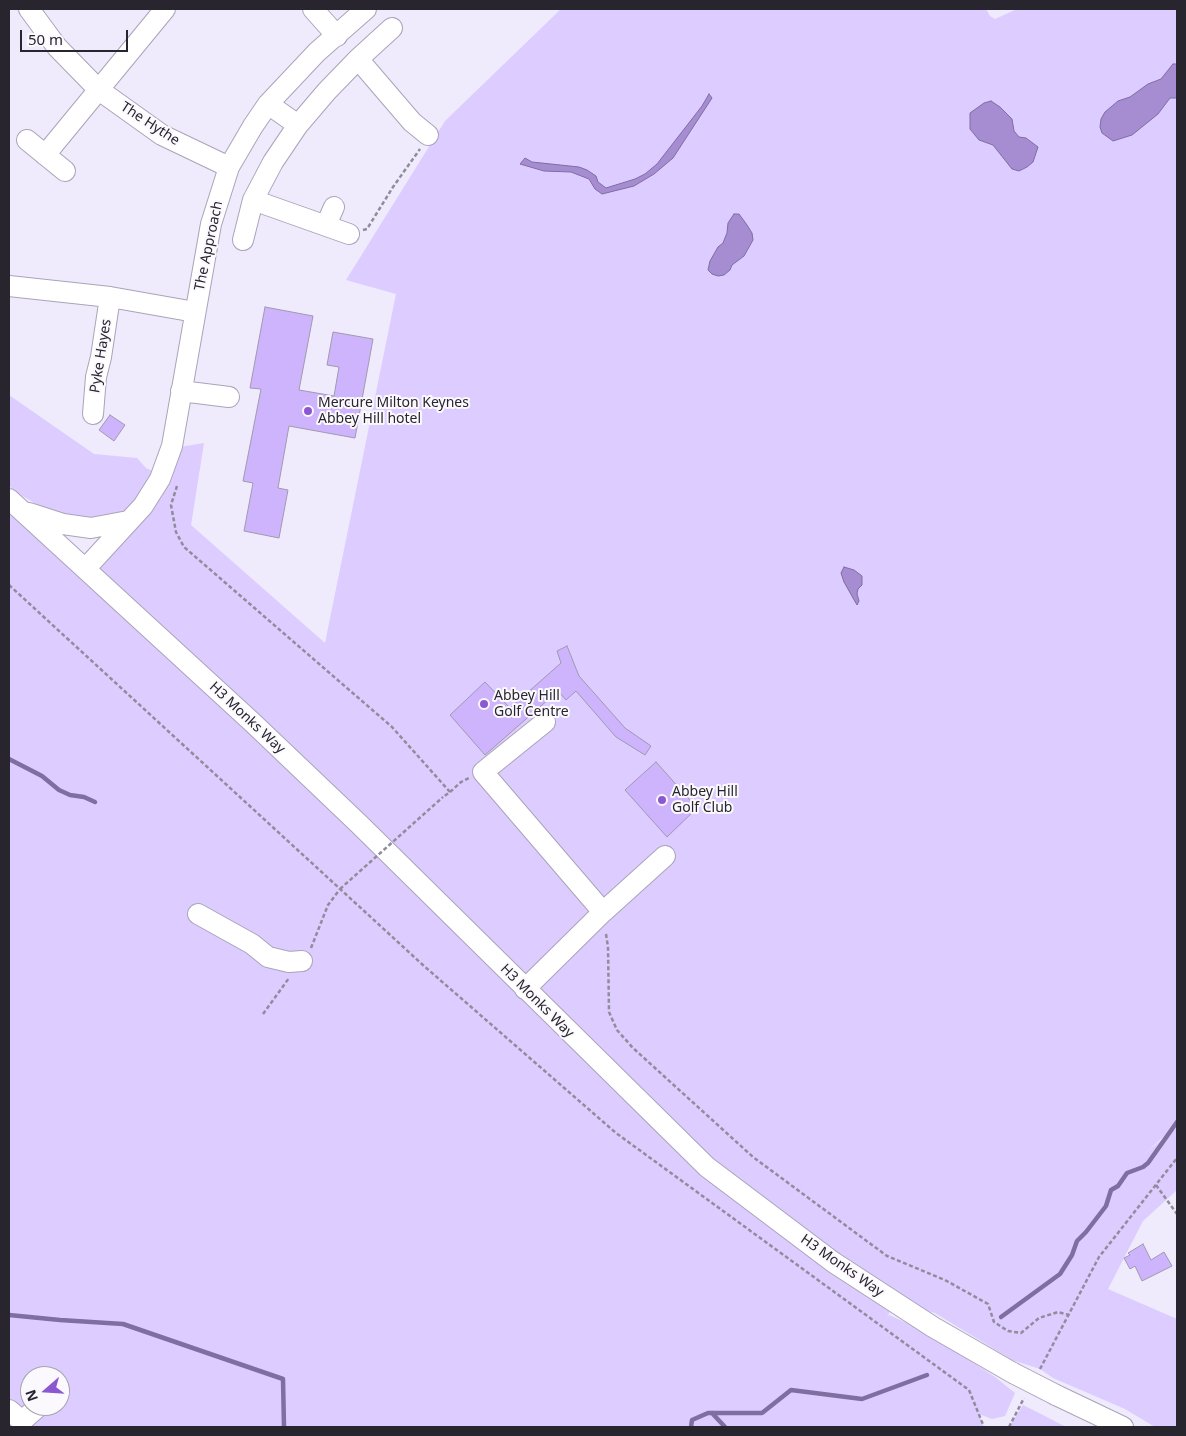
<!DOCTYPE html>
<html>
<head>
<meta charset="utf-8">
<style>
  body { margin:0 }
  #map { position:relative; width:1186px; height:1436px; overflow:hidden; background:#efeafc; font-family:"Noto Sans",sans-serif }
  canvas { display:block }
  .frame { position:absolute; inset:0; border:10px solid #28252e; pointer-events:none }
  .north { position:absolute; left:20px; top:1366px; width:50px; height:50px; box-sizing:border-box; background:#fbf9fe; border:1px solid #a7a4ab; border-radius:50%; rotate:251deg; font-size:14px; font-weight:700; line-height:20px; text-align:center; color:#28252e }
  .north::after { content:''; display:block; margin:auto; width:18px; height:22px; background:#8b58d1; clip-path:polygon(50% 0,100% 100%,50% 72%,0 100%) }
  .scale { position:absolute; left:20px; top:30px; width:108px; height:22px; box-sizing:border-box; border:2px solid #28252e; border-top:0; padding-left:6px; font-size:15px; line-height:18px; white-space:nowrap; color:#28252e; -webkit-text-stroke:4px #fbf9fe; paint-order:stroke }
</style>
</head>
<body>
<div id="map">
<canvas width="1186" height="1436"></canvas>
<div class="frame"></div>
<div class="north">N</div>
<div class="scale">50 m</div>
</div>
<script>
const c = document.querySelector('canvas').getContext('2d');
c.lineJoin = 'round';
function fill(path, color) {
  c.fillStyle = color;
  c.fill(path, 'evenodd');
}
function poly(rows) {
  const path = new Path2D();
  for (const r of rows) {
    path.moveTo(r[0], r[1]);
    for (let i = 2; i < r.length; i += 2) path.lineTo(r[i], r[i + 1]);
  }
  return path;
}
function stroke(path, color, width, dash) {
  c.strokeStyle = color;
  c.lineWidth = width;
  c.lineCap = dash ? 'butt' : 'round';
  c.setLineDash(dash || []);
  c.stroke(path);
}
function drawText(font, color, halo, rows, align = 'center') {
  c.font = font + ' "Noto Sans",sans-serif';
  c.lineWidth = 4;
  c.setLineDash([]);
  c.textBaseline = 'middle';
  c.strokeStyle = halo;
  c.fillStyle = color;
  for (const [text, x, y, turn = 0] of rows) {
    c.save();
    c.translate(x, y);
    c.rotate((+turn || 0) * Math.PI / 180);
    c.textAlign = isNaN(turn) ? turn : align;
    if (halo) c.strokeText(text, 0, 0);
    c.fillText(text, 0, 0);
    c.restore();
  }
}
fill(poly([
  [561,9,986,9,990,16,995,19,1017,9,1177,9,1177,1125,1142,1156,1177,1127,1177,1190,1143,1221,1108,1289,1177,1319,1177,1427,1155,1427,1125,1409,1053,1378,1040,1369,1012,1360,935,1313,894,1302,887,1318,889,1315,927,1332,995,1377,1015,1393,1005,1416,992,1419,979,1414,984,1427,9,1427,9,510,86,568,180,447,204,443,191,525,325,643,396,294,346,280,445,121],
  [30,1376,60,1376,60,1406,30,1406],
  [9,395,94,454,137,458,146,468,155,472,131,506,118,516,92,522,63,519,17,493,9,486],
  [1023,1405,1041,1414,1066,1427,1009,1427]
]), '#dcf');
const water = poly([
  [1173,64,1177,64,1177,98,1170,98,1158,114,1132,135,1113,141,1102,133,1100,127,1101,119,1105,112,1118,101,1130,97,1148,84,1161,79,1173,64],
  [709,94,712,98,673,158,654,174,634,186,602,194,595,189,589,179,571,172,544,171,520,164,525,158,532,162,579,167,587,170,596,176,598,182,606,188,635,179,645,174,657,164,702,106,709,94],
  [991,101,1000,107,1012,119,1014,131,1019,137,1026,138,1038,147,1033,162,1027,167,1019,171,1012,169,993,145,979,140,970,129,970,113,984,103,991,101],
  [734,214,739,214,747,225,752,233,753,240,744,256,732,265,730,270,724,275,718,276,712,274,708,270,710,261,718,247,723,243,727,233,728,223,734,214],
  [844,567,854,570,862,576,862,585,858,589,857,594,859,601,857,605,844,582,841,573,844,567]
]);
fill(water, '#a68dd2');
stroke(water, '#806ea1', 1);
stroke(poly([
  [9,759,42,776,59,790,70,795,84,797,95,802],
  [9,1315,60,1320,123,1324,283,1379,284,1427],
  [1001,1317,1060,1274,1072,1255,1077,1241,1086,1232,1106,1206,1111,1190,1118,1186,1127,1173,1143,1167,1148,1163,1177,1122],
  [712,1413,725,1427],
  [691,1427,692,1420,708,1413,762,1413,791,1390,862,1399,927,1375]
]), '#806ea1', 4.5);
const building = poly([
  [265,307,313,316,299,390,334,396,339,367,327,365,333,332,373,339,355,438,289,426,278,488,288,490,279,538,244,531,253,483,243,481,261,389,250,388,265,307],
  [110,415,125,425,114,441,99,430,110,415],
  [567,646,579,676,625,728,651,746,645,755,616,737,576,691,566,700,558,691,485,755,450,715,485,682,510,708,561,663,557,651,567,646],
  [656,762,697,808,667,837,625,790,656,762],
  [1143,1244,1151,1260,1164,1252,1172,1266,1142,1281,1135,1266,1130,1269,1124,1258,1130,1255,1128,1253,1143,1244]
]);
fill(building, '#cdb4fc');
stroke(building, '#a099ae', 1);
const minor = poly([
  [29,9,57,47,99,90,162,135,229,167],
  [313,9,337,36],
  [358,59,412,122,428,135],
  [268,104,298,125],
  [27,140,65,171],
  [45,155,165,9],
  [253,200,349,234],
  [326,225,334,207],
  [243,240,253,200,273,162,298,125,327,91,358,59,392,28],
  [9,286,110,297,195,312],
  [181,391,229,397],
  [93,414,96,377,101,357,110,297],
  [9,499,253,723,359,824,707,1167,833,1262,933,1327,1013,1373],
  [29,513,63,524,91,528,128,521],
  [86,568,143,506,160,479,172,446,211,224,229,167,253,126,268,104,317,52,366,9],
  [603,912,665,856],
  [198,914,252,944,268,957,289,962,302,961],
  [525,989,603,912,483,772,545,722],
  [1056,1395,1123,1427],
  [9,1410,22,1421,39,1406]
]);
stroke(minor, '#aba4b9', 22);
stroke(poly([
  [363,230,367,229,393,187,420,149],
  [177,486,171,505,176,532,184,547,392,727,450,792,443,797],
  [9,585,424,966,616,1133,969,1390,984,1427],
  [450,792,461,782,469,778],
  [606,934,608,947,609,1012,617,1030,633,1048,753,1157,887,1256,945,1280,988,1304,994,1322,1008,1331,1021,1333,1039,1318,1058,1312,1069,1315],
  [311,948,328,905,340,889],
  [263,1014,289,978],
  [1156,1185,1177,1214],
  [1040,1369,1099,1257,1177,1158],
  [1009,1427,1024,1398]
]), '#918c9a', 2.5, [4, 2.5]);
stroke(minor, '#fff', 20);
const minorBridge = poly([
  [1013,1373,1056,1395]
]);
stroke(minorBridge, '#aba4b9', 22, []);
stroke(poly([
  [340,889,443,797]
]), '#918c9a', 2.5, [4, 2.5]);
stroke(minorBridge, '#fff', 20);
for (const [x, y, r, color] of [
  [308,411,5,"#8b58d1"],
  [484,704,5,"#8b58d1"],
  [662,800,5,"#8b58d1"]
]) {
  const dot = new Path2D();
  dot.arc(x, y, r, 0, 2 * Math.PI);
  c.fillStyle = color;
  c.fill(dot);
  stroke(dot, '#fbf9fe', 2);
}
drawText('14px', '#28252e', '#fbf9fe', [
  ["The Hythe",150,124,33],
  ["The Approach",209,246,-78],
  ["Pyke Hayes",101,356,-81],
  ["H3 Monks Way",247,718,43],
  ["H3 Monks Way",537,1001,45],
  ["H3 Monks Way",842,1266,35]
]);
drawText('14px', '#28252e', '#fbf9fe', [
  ["Mercure Milton Keynes",318,403],
  ["Abbey Hill hotel",318,419],
  ["Abbey Hill",494,696],
  ["Golf Centre",494,712],
  ["Abbey Hill",672,792],
  ["Golf Club",672,808]
], 'left');
</script>
</body>
</html>
